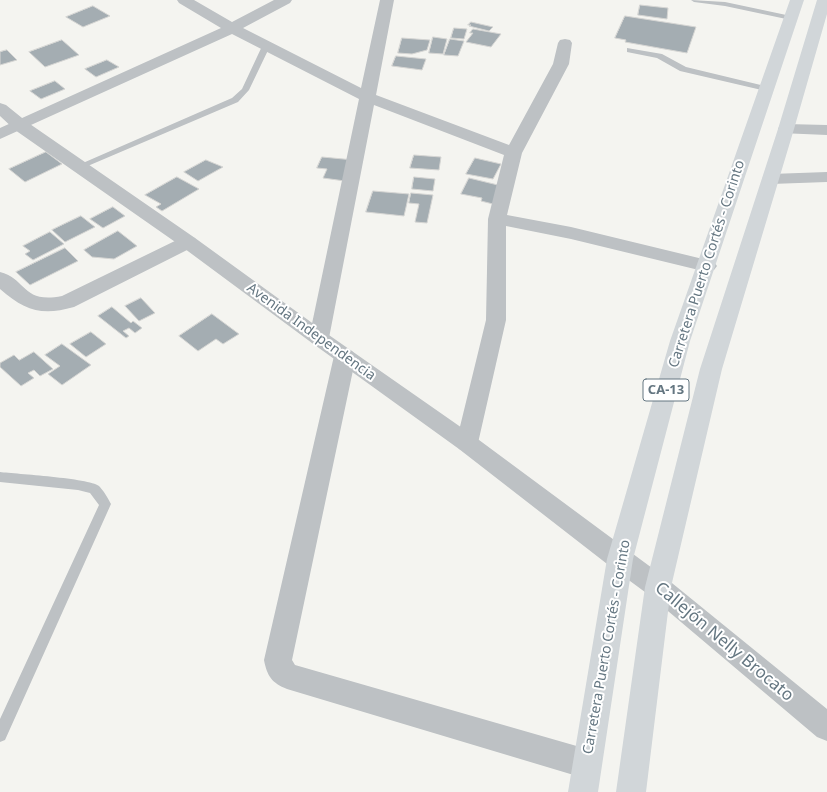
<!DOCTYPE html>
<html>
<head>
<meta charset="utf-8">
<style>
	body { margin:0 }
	canvas { display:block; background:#f4f4f0 }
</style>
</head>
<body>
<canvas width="827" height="792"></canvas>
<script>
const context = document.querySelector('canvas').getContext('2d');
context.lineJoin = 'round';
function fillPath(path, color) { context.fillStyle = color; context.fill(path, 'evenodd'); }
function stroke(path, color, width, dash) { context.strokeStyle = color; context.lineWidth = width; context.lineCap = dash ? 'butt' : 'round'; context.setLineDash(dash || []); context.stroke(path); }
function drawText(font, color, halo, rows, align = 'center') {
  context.font = font + ' "Noto Sans",sans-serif'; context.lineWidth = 4; context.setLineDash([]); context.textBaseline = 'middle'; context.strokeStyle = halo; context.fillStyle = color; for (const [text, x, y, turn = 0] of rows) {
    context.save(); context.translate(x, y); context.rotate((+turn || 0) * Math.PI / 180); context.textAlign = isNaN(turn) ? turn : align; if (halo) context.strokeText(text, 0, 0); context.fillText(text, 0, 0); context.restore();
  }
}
const building = new Path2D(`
	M640,5L668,8L667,19L638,15Z
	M93,6L110,16L83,27L66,17Z
	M625,16L696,27L687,53L625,42L626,40L615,38Z
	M471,22L493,27L489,31L469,26L471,25H468Z
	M454,28L467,29L464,39L451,38Z
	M473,29L501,34L491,47L466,42L473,33H470Z
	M433,37L447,39L443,54L429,53Z
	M402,38L430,40L427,50L412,54L398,53Z
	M450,39L464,41L458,56L444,55Z
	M62,40L79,55L45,67L29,52Z
	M7,50L17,60L0,65V52Z
	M396,56L426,59L422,70L392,66Z
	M107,60L119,67L96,77L85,69Z
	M55,81L65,89L41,99L30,91Z
	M46,152L62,164L25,182L9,169Z
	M414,155L441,157L439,170L410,168Z
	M322,157L354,160L345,181L323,178L327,169L317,168Z
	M475,158L501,164L493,179L466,174Z
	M206,160L223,167L198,181L184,172Z
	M177,177L199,189L162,211L156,207L161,204L145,195Z
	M414,177L435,179L433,191L412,189Z
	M469,178L502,186L497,205L481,201L482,198L461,194Z
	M373,191L409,194L404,216L366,212Z
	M411,193L433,195L427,223L415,222L419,204L409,203Z
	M113,207L125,216L103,228L90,219Z
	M81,216L95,227L65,242L52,230Z
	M118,231L137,246L114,259L92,257L84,250Z
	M50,232L64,244L33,260L25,254L30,251L23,246Z
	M65,248L78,261L30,285L16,272Z
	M141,298L155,313L139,321L125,306Z
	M112,307L131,323L133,321L142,328L135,333L129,328L123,331L129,336L126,338L98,316Z
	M212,314L239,334L223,344L216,339L198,351L179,336Z
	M91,332L106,344L86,357L70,344Z
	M62,344L91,365L62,385L48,374L60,366L45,355Z
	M34,352L53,369L40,376L34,370L28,373L34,378L21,386L0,367V363L14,355L19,360Z`);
fillPath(building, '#a4adb2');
stroke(building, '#d5d5d3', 1);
fillPath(new Path2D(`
	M691,0L725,2L791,16L795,18L791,20L725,6L694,2Z
	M264,42H270L271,44L249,90L238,102L83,168L80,169L76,166L232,98L242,89Z
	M627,48L662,54L686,67L769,87L770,89L766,91L680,71L657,58L627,52Z
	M0,472C16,474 89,478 99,486C103,490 108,498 111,504L5,740L0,742V719L99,505L90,493L78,490L0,482Z`), '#bdc1c4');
fillPath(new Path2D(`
	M177,0H194L232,22L274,0H292L290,3L243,28L361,88L380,0H394L376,95L509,145L553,64L558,43L560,40L565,39L570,40L572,43L569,64L522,153L507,215L571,227L707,260L714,262L717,266L714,270L707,272L571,239L506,226V320L478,443L475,449L467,452L459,449L456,443L486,320L488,219L504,155L374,105L329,338L326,343L319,345L312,343L309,338L359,99L232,34L0,139V128L221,28L179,3Z
	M786,124L827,125V135L780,133L778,129L780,125Z
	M827,172V182L771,184L765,183L762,179L765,175L771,174Z
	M188,236L195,238L197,242L195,246L74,307C42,316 25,311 0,289V272C27,279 22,304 62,296L181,238Z
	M345,348L352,351L356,356L292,660L295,665L587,749L597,754L602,764L597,774L587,779L287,689C272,683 267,676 264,660L334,356L338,351Z
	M620,548L629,551L667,579L827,709V741L817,737L649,595L611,567L607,559L611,551Z`), '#bdc1c4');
fillPath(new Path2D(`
	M0,103L6,105L27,122L195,238L326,333L475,437L629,551L633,559L629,567L620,570L611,567L459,449L312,343L181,246L15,130L0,116Z`), '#bdc1c4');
fillPath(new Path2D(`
	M790,0H804L690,341L633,559L598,792H568L607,559L670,341Z
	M817,0H827V14L794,129L722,369L671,587L646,792H616L645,587L700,369L778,129Z`), '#d1d6d9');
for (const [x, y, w] of [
	[666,390,46]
]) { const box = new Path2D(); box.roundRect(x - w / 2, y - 11, w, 22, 3); context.fillStyle = '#fff'; context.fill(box); stroke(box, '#647681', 1); }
drawText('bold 13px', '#647681', null, [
	["CA-13",666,390]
]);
drawText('14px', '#647681', '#fff', [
	["Carretera Puerto Cortés - Corinto",707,264,-72],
	["Avenida Independencia",311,332,36],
	["Carretera Puerto Cortés - Corinto",607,647,-80]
]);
drawText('17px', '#647681', '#fff', [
	["Callejón Nelly Brocato",724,642,40]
]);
</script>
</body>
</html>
